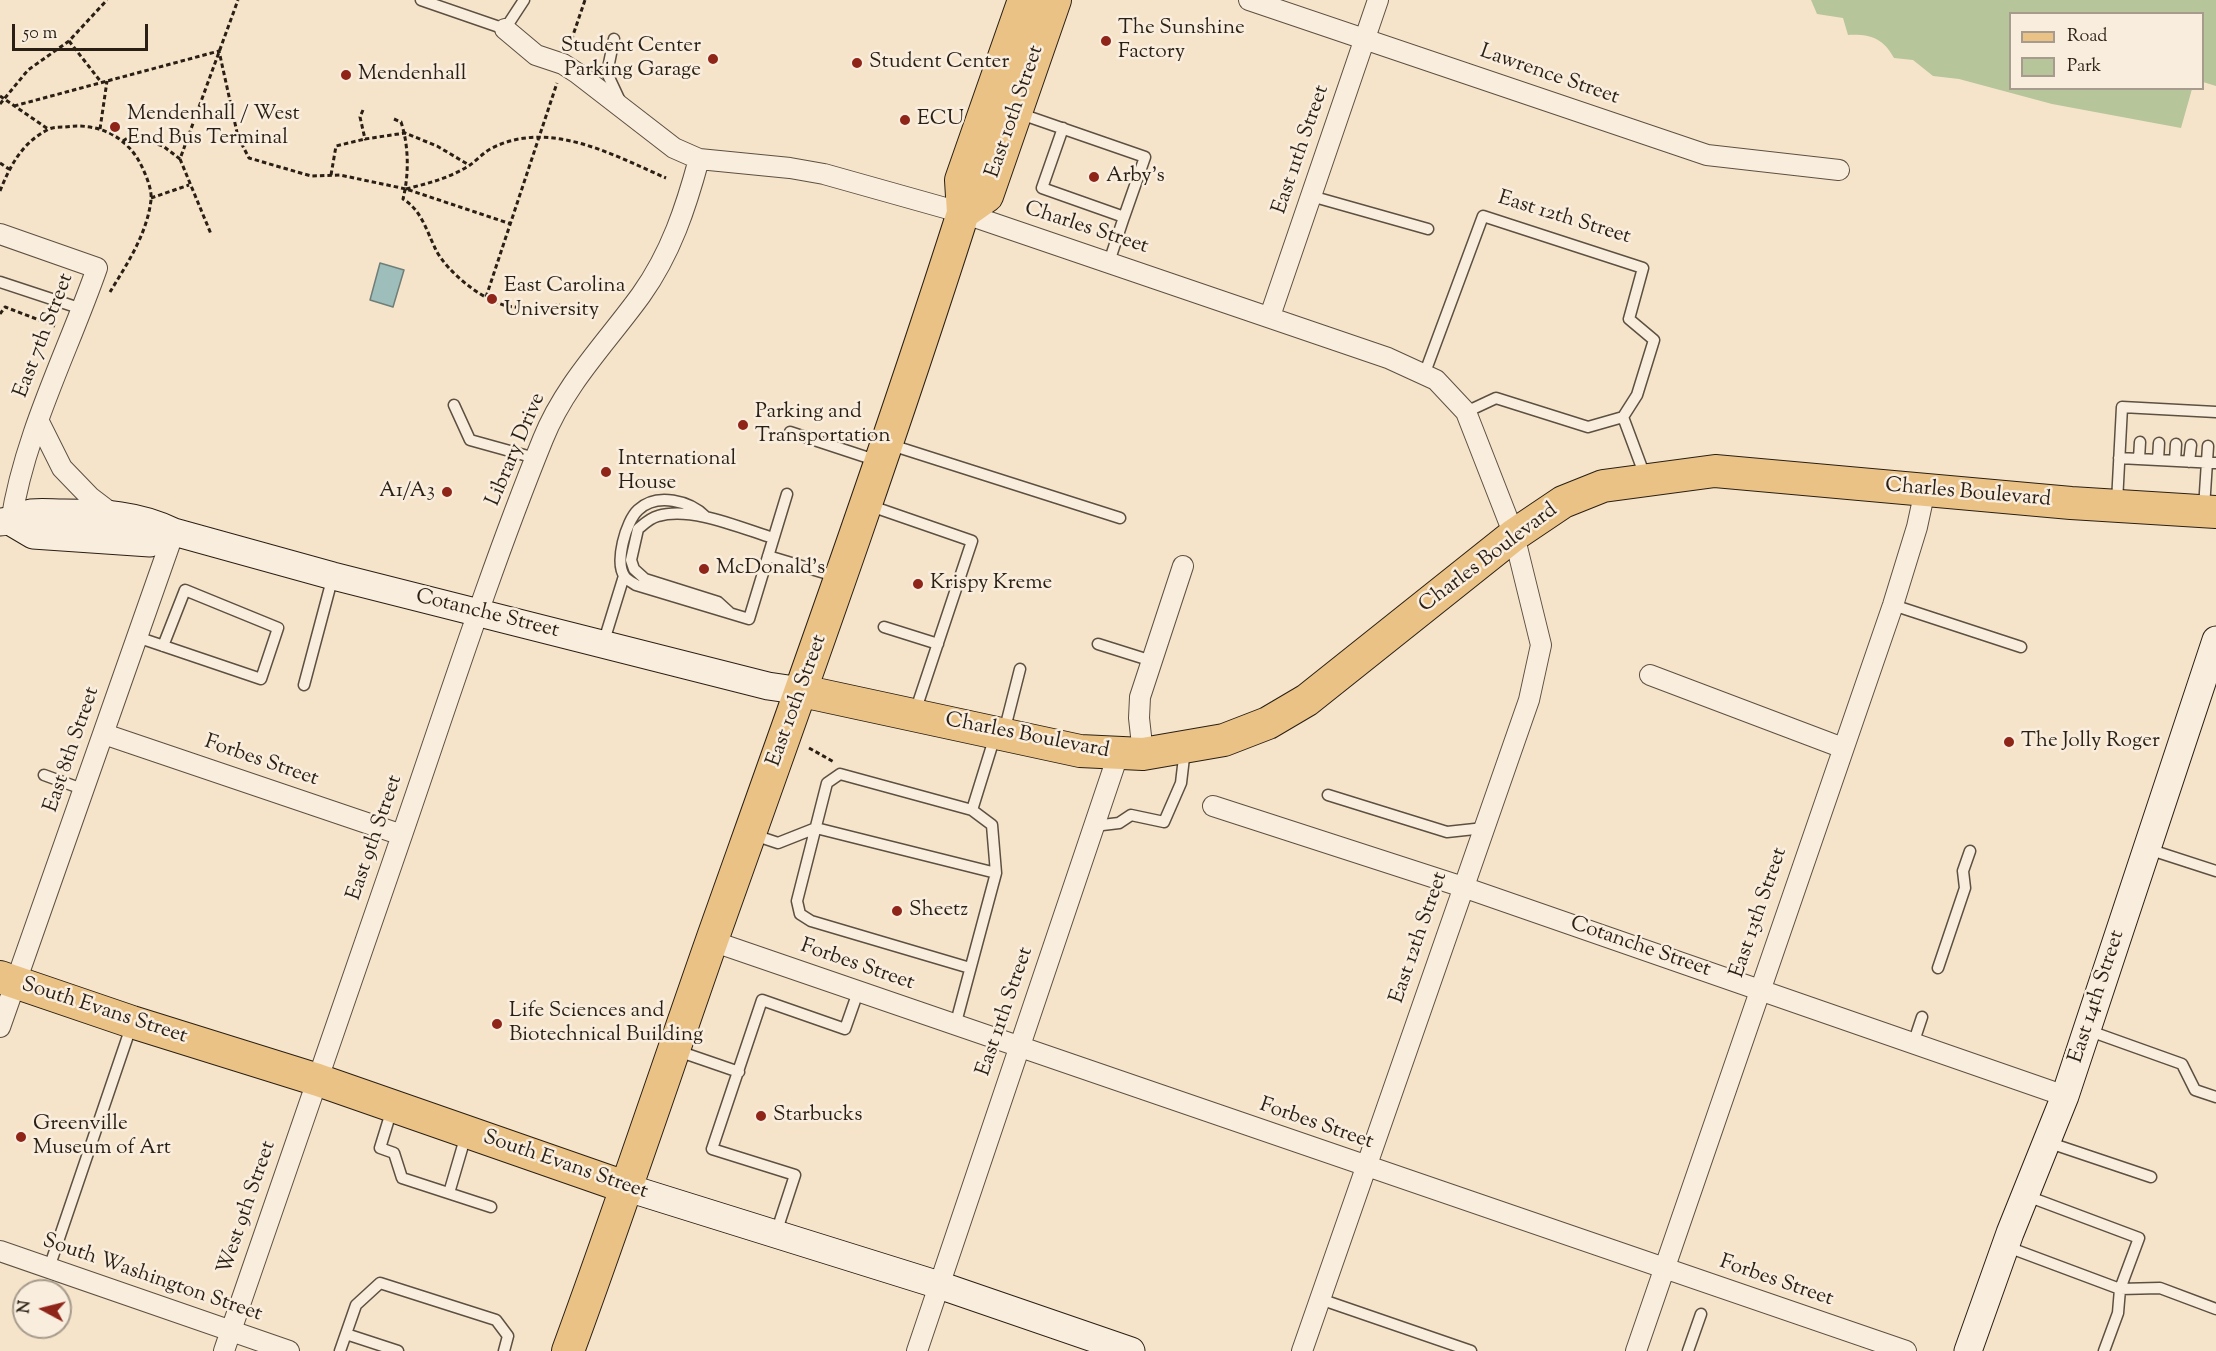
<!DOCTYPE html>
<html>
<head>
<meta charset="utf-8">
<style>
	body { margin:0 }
	#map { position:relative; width:2216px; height:1351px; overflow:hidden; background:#f6e4ca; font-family:"Sorts Mill Goudy",serif }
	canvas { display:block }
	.legend { position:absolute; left:2009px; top:12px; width:195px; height:78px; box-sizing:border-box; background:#f9eddd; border:2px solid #a69b8d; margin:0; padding:8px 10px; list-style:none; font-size:18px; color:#291f15 }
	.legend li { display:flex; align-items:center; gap:12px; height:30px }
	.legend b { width:30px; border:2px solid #a69b8d }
	.north { position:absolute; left:12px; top:1279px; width:60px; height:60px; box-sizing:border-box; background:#f9eddd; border:2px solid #a69b8d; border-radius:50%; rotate:277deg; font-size:16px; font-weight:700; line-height:24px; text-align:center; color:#291f15 }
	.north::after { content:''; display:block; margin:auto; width:21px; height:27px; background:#8f2418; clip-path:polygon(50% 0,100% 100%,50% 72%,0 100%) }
	.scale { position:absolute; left:12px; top:24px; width:136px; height:27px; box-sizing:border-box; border:3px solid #291f15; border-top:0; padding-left:8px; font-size:18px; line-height:21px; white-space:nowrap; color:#291f15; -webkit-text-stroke:4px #f9eddd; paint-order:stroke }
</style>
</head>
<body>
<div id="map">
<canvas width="2216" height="1351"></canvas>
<ul class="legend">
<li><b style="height:8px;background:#ebc285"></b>Road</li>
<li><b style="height:16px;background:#b7c59b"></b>Park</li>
</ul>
<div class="north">N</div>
<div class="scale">50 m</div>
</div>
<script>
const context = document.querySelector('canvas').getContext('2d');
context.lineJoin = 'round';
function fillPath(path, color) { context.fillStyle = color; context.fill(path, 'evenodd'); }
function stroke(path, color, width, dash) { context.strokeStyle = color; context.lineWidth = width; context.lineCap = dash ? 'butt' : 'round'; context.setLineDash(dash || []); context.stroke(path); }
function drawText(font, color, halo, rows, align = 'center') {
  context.font = font + ' "Sorts Mill Goudy",serif'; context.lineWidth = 5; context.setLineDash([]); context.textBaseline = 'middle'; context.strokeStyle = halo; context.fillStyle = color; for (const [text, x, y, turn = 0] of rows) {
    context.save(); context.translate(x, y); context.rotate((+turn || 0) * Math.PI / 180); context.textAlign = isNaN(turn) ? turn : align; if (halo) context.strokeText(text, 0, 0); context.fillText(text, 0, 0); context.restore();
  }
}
fillPath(new Path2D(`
	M1811,0H2216V86L2203,82L2202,14H2010V88L2192,89L2181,128L2052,104L1959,79L1933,76L1913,60L1894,58C1883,38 1870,34 1848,35L1843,18L1817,14Z`), '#b7c59b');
const water = new Path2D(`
	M380,263L404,270L393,307L370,300Z`);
fillPath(water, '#9dbeba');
stroke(water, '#6f7e78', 1.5);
const lane = new Path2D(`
	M421,0L505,29L524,0
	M614,39L607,73L621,103
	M1018,113L1145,157L1124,217L1042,188L1063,128
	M1311,196L1428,229
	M1109,262L1124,217
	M0,282L82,309
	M1424,375L1483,216L1643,268L1629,319L1654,340L1637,395L1623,417L1588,427L1496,398L1466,412
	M454,405L470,440L535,458
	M1623,417L1645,476
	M790,432L878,461
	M888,444L1120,518
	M2119,458L2216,463
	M2139,459L2140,442
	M2158,460L2159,443
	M2175,461L2176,444
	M2189,462L2191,445
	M2117,502L2122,407L2216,412
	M868,505L972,541L915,712
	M2204,508L2208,446
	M706,517C690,501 657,492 638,510C626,521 614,563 625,577C627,580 633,583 636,585L749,619L787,494
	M768,556L838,577
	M1893,605L2021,647
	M729,612L718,602L645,579L634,569L631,560L638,529C644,524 650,518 658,516C691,506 741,528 773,538
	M884,627L938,644
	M137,637L261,679L278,628L185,590L163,646
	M603,644L624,576
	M1098,644L1152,661
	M304,685L333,576
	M1004,732L1020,669
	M44,775L85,790
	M1328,795L1447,832L1484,828
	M1094,826L1119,823L1131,815L1164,822L1181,783L1185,749
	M754,835L778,843L816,828L996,873
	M2148,849L2216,871
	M970,968L811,921L800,914L797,901L827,783L840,774L972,810
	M1938,968L1965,888L1963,871L1970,851
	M955,1026L996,873L992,825L972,810L995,736
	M2087,1030L2182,1064L2195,1090L2216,1097
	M1913,1044L1922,1017
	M675,1050L739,1072
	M392,1109L380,1148L394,1153L402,1178L491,1207
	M2047,1142L2151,1177
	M449,1193L466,1135
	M776,1233L795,1175L712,1149L762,1000L845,1029L858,992
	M2005,1246L2120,1289L2139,1238L2027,1196
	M49,1268L132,1024
	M1320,1299L1471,1351
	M346,1334L398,1351
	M340,1351L356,1305L380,1283L496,1320L508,1336L504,1351
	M1688,1351L1701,1314
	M2104,1351L2118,1313L2120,1289L2160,1288L2216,1309`);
const street = new Path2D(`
	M1249,0L1707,155L1839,170
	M505,29L536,55L563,64L577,73L674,148L699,159L790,168L824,174L963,213L1388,358L1436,380L1466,412L1514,535L1541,645L1529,700L1302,1351
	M0,234L97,268C68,351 24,435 11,522
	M1270,316L1378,0
	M39,422L62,468L90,497L111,513
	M1650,675L1843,748
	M104,734L402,835
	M1143,754L1139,718L1140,697L1183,566
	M1213,806L1463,887L2065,1096
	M712,941L1906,1351
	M0,1027L174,532
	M0,1251L289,1351
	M224,1351C279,1187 337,1024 393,861C442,720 487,577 543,439C565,384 607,342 641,295C671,253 686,207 699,159
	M917,1351L1118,755
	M1636,1351L1893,605L1917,527L1925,490`);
const secondary = new Path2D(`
	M0,522C12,522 19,515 31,513C41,512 53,513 64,513C103,513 138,514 174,532L333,576L768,686L802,691
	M11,522L33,535L150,543L174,532
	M628,1188L939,1285L1131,1351
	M1968,1351L2010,1233L2065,1096L2216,640`);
const primary = new Path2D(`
	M963,213L987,196L1055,0
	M802,691L1080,751L1143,754L1224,740L1268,723L1307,700L1514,535L1563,502L1603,486L1715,471L2071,503L2216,512
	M0,977L132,1022L318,1080L628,1188
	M568,1351C618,1215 664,1077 712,940C798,698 885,457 963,213L961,180L1024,0`);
stroke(lane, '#5c5042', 13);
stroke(street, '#5c5042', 22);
stroke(secondary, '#291f15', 29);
stroke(primary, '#291f15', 34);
stroke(new Path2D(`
	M69,41L101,82
	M569,47L585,0
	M0,96L48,129
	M0,104L28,70L69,41L107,0
	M14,106L219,51L238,137L249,158L311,176L340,175L406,189L511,224
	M363,110L360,117L365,139L405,133L437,146L469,165
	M394,119L401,122C409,146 409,175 403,199C421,210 426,229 435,248C446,272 487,305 514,307C529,309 545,306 560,305
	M100,129L107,81
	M123,141L131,136L163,146L180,159L238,0
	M180,159L211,234
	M0,163L9,169
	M331,175L336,146L365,139
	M406,189C429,183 450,178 470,165C477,160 484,152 492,148C550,119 613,155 666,178
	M0,191C10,166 22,143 47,130C52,127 59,127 65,127C99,122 129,137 143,169C147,178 152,190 151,200C147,234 127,264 110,292
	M151,198L189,185
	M486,297L557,83
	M0,314L5,307L55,326
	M809,748L834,762`), '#291f15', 3, [4.5, 3]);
stroke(lane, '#f9eddd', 10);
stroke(street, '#f9eddd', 20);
stroke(secondary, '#f9eddd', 27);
stroke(primary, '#ebc285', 32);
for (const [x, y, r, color] of [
	[1106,41,6,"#8f2418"],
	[713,59,6,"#8f2418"],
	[857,63,6,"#8f2418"],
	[346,75,6,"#8f2418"],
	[905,120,6,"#8f2418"],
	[115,127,6,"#8f2418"],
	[1094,177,6,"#8f2418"],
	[492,299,6,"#8f2418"],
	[743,425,6,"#8f2418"],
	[606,472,6,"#8f2418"],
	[447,492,6,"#8f2418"],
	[704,569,6,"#8f2418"],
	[918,584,6,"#8f2418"],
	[2009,742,6,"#8f2418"],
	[897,911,6,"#8f2418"],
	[497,1024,6,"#8f2418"],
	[761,1116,6,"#8f2418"],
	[21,1137,6,"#8f2418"]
]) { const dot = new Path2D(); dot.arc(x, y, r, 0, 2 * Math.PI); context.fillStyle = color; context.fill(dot); stroke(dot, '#f9eddd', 2); }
drawText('21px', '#291f15', '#f9eddd', [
	["The Sunshine",1118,29],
	["Factory",1118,53],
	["Student Center",701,47,"right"],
	["Parking Garage",701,71,"right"],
	["Student Center",869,63],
	["Mendenhall",358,75],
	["Mendenhall / West",127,115],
	["End Bus Terminal",127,139],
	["ECU",917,120],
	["Arby's",1106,177],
	["East Carolina",504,287],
	["University",504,311],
	["Parking and",755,413],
	["Transportation",755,437],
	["International",618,460],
	["House",618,484],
	["A1/A3",435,492,"right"],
	["McDonald's",716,569],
	["Krispy Kreme",930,584],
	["The Jolly Roger",2021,742],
	["Sheetz",909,911],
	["Life Sciences and",509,1012],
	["Biotechnical Building",509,1036],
	["Starbucks",773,1116],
	["Greenville",33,1125],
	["Museum of Art",33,1149]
], 'left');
drawText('21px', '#291f15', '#f9eddd', [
	["Lawrence Street",1549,76,19],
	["East 10th Street",1016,112,-71],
	["East 11th Street",1302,150,-71],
	["East 12th Street",1564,219,17],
	["Charles Street",1086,229,18],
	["East 7th Street",45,336,-69],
	["Library Drive",517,450,-67],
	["Charles Boulevard",1968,494,5],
	["Charles Boulevard",1489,559,-37],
	["Cotanche Street",487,615,14],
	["East 10th Street",798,701,-70],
	["Charles Boulevard",1027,737,11],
	["East 8th Street",73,750,-71],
	["Forbes Street",261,762,19],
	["East 9th Street",376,838,-71],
	["East 13th Street",1760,913,-71],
	["East 12th Street",1420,938,-71],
	["Cotanche Street",1640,948,19],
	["Forbes Street",857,966,19],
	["East 14th Street",2098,997,-72],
	["South Evans Street",104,1012,18],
	["East 11th Street",1006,1012,-71],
	["Forbes Street",1316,1125,19],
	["South Evans Street",565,1166,19],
	["West 9th Street",248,1208,-71],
	["South Washington Street",152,1279,19],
	["Forbes Street",1776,1282,19]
]);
</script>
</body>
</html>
